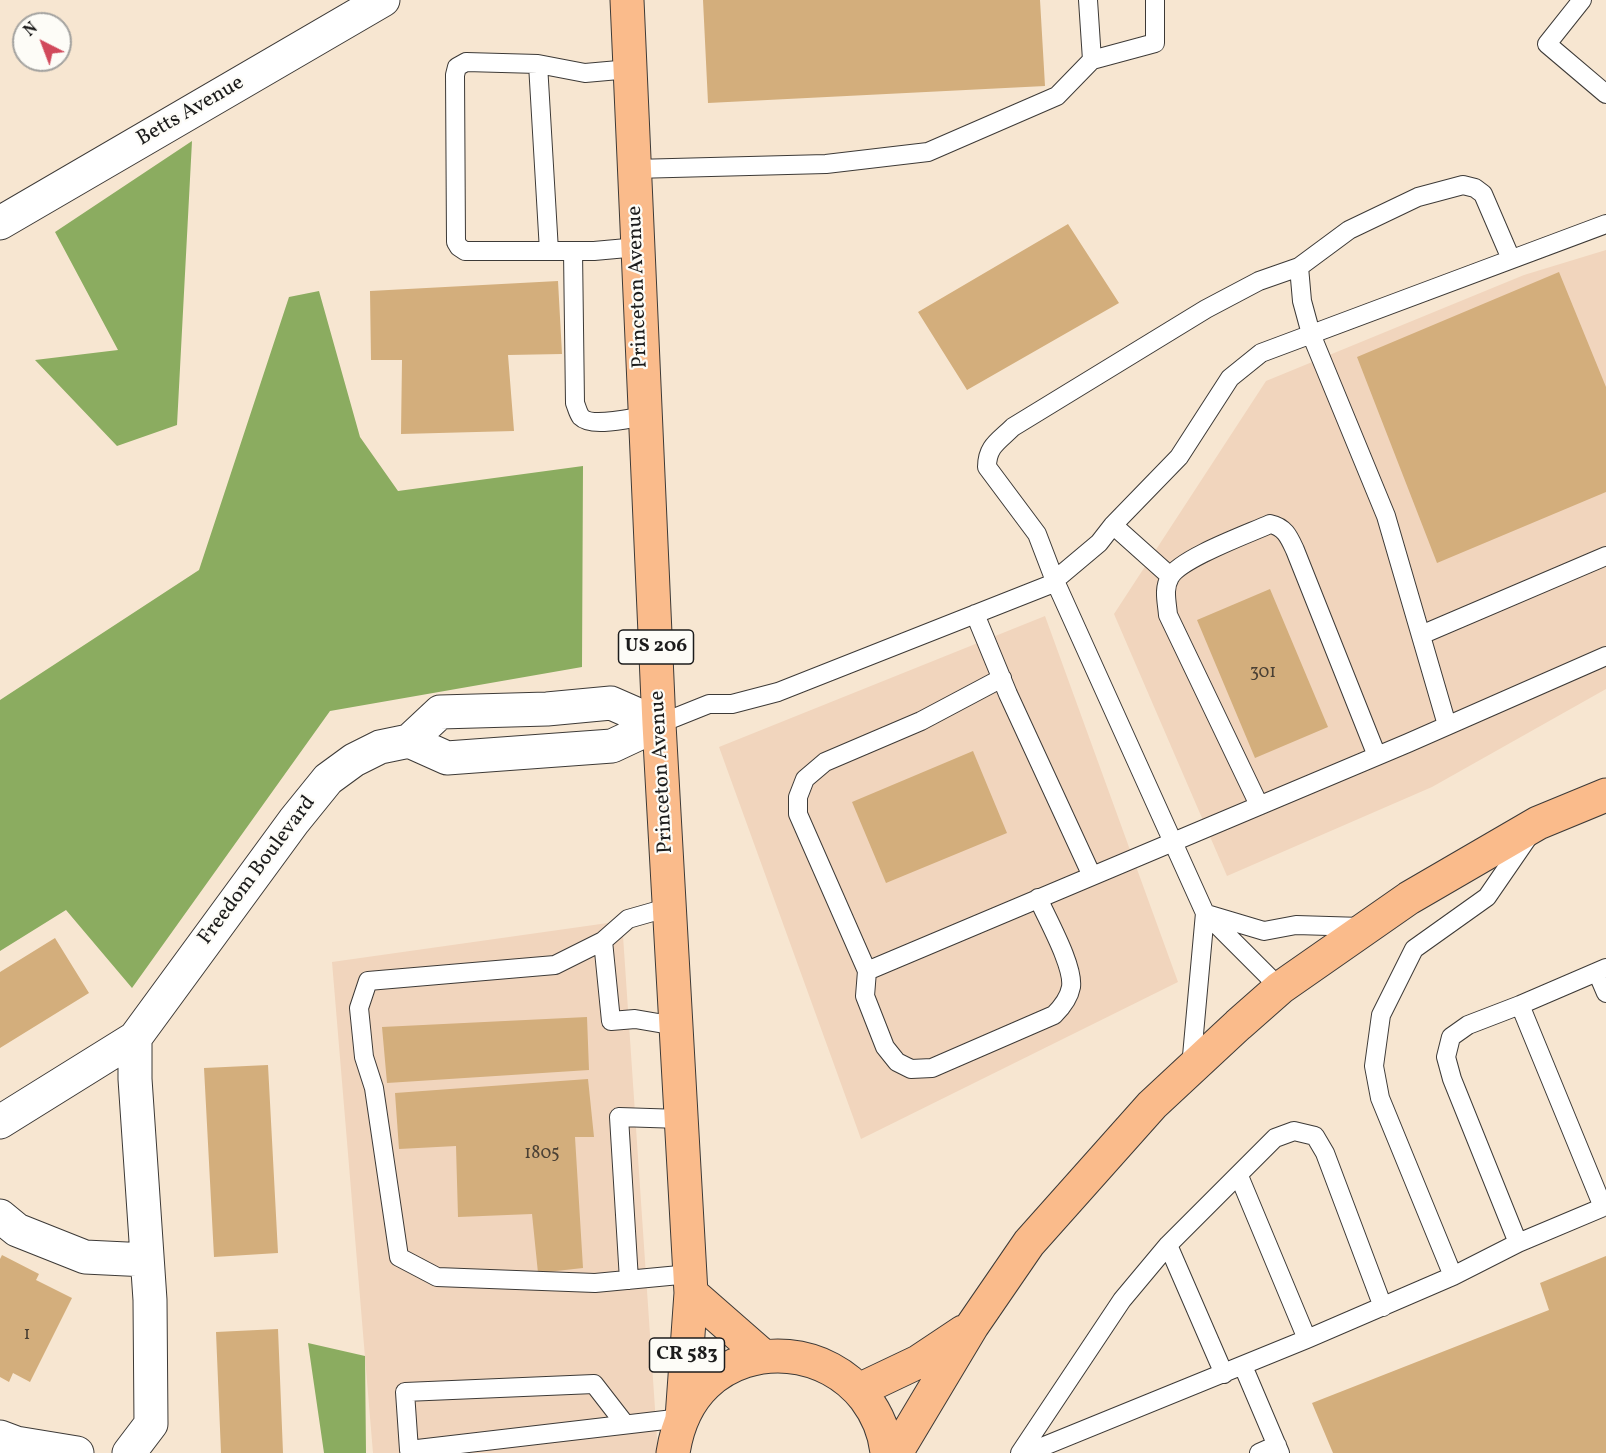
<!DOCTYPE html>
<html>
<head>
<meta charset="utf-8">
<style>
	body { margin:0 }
	#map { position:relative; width:1606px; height:1453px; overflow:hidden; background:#f7e6d1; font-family:Vollkorn,serif }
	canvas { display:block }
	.north { position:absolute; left:12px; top:12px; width:60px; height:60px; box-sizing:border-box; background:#fdfcf7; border:2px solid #a3a29f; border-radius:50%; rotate:318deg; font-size:16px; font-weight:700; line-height:24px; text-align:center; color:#1c1c1c }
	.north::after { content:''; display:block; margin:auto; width:21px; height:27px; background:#d1495b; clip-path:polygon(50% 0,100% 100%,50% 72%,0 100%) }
</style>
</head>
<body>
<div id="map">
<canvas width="1606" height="1453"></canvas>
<div class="north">N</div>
</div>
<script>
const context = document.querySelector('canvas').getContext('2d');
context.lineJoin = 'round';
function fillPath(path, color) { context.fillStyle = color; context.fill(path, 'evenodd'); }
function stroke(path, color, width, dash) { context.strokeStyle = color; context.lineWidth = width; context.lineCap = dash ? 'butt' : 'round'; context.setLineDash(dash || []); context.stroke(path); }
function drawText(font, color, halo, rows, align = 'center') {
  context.font = font + ' Vollkorn,serif'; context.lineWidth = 4.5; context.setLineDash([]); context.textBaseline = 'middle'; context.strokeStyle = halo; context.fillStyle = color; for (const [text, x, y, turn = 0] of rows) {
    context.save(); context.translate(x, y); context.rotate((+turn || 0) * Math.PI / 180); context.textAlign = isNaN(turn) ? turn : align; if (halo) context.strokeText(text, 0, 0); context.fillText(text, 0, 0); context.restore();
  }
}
fillPath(new Path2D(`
	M1606,250V689L1432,787L1227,876L1114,614L1266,381L1524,275Z
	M1045,616L1178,982L861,1139L719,747Z
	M622,921L658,1453H373L332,962Z`), '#f1d5bd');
fillPath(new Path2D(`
	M192,141L177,425L117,446L35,360L118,350L55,232Z
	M319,291L360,437L398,491L583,466L582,667L330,711L132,988L66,910L0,951V700L199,570L289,297Z
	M308,1343L365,1356L366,1453H324Z`), '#8bac60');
fillPath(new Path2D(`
	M703,0H1040L1045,86L708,103Z
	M1068,224L1119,303L967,390L918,312Z
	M1559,272L1606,387V492L1437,563L1357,357Z
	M558,281L562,354L508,355L514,431L401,434L402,360H371L370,291Z
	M1270,589L1328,727L1255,758L1197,620Z
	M973,751L1007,833L886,883L852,802Z
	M55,938L89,993L0,1048V972Z
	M587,1017L589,1070L387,1083L382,1027Z
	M268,1065L278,1253L214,1257L204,1068Z
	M588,1079L594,1137H575L583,1268L538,1273L532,1214L458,1217L456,1146L399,1149L395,1093Z
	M2,1255L39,1274L36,1280L72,1298L30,1382L13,1373L9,1382L0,1377V1259Z
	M1606,1256V1453H1333L1312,1403L1549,1310L1540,1283Z
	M278,1329L283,1453H221L216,1332Z`), '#d3ae7c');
const lane = new Path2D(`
	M1088,0L1092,60
	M1582,0L1547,44L1606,94
	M538,64L466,62L457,67L455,75L456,242L459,247L465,251H549
	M630,69L585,73L538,64L549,251H594L638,247
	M634,169L826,164L928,152L1057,96L1092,60L1155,43V0
	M573,251L575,403C577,408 578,413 581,417C592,428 630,418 645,416
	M1113,525L1170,576
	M975,614L1008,694L1092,876
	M1421,635L1606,556
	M1002,678L921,721L825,762L805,779L798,797V814L867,971L1408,743L1606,656
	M659,724L709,704H732L778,692L1049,585L1099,543L1113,525L1179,457L1230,378L1261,353L1606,224
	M1447,725L1386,516L1311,334L1302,301L1299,267L1349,230L1418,197L1463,185L1475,188L1483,194L1511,259
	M1259,805L1168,615C1167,602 1163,589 1170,577C1181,558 1248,534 1270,524C1285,527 1289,537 1295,550L1377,756
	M670,907L628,919L603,941L611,1021L635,1019L676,1026
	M1207,914L1264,931L1296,925L1362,927
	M603,941L555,965L368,981L359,1008L364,1057L374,1088L399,1257L437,1277L595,1283L690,1274
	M867,971L865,996L885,1047L897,1062L911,1069L932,1068L1054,1015C1062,1007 1069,998 1071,987C1074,966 1047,919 1038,898
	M1597,972L1606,993
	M1280,988L1205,913L1055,581L1037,534L987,467C987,446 999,441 1013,427L1206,309L1259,281L1299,267
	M1520,1005L1603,1207
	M1191,1067L1205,913
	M1239,1176L1307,1339
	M1518,1243L1452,1079L1446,1057L1451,1037L1468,1025L1520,1005L1606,968
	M1168,1245L1224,1374
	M1453,1276L1380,1098L1374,1066L1381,1015L1414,949L1487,897L1529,836
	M629,1280L619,1117L681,1119
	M1243,1366L1280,1453
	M625,1424L594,1384L405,1392L409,1450L682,1418
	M1020,1453L1122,1300L1168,1245L1275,1138L1294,1131L1315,1136L1325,1153L1383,1307
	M1027,1453L1307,1339L1453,1276L1518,1243L1606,1206
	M1259,1453L1277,1445`);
const street = new Path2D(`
	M0,223L383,0
	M409,741L447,758L612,746L659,724
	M0,1122L135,1038L294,821L328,779L354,760L380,747L409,741L440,712L547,709L611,703L659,724
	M0,1216L17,1230L85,1257L147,1260
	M0,1437L16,1443L77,1453
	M129,1453L151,1424L150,1300L135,1079V1038`);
const primary = new Path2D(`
	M627,0L659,724L691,1293L682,1418
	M691,1293L763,1356
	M859,1390L918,1362L963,1332
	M673,1453C677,1427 687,1402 706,1384C752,1341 827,1349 865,1398C877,1414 885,1433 887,1453
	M896,1453L972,1326L1029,1243L1152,1105L1238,1025L1280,988L1409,898L1538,823L1606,795`);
stroke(lane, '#3d3a37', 20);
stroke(street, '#3d3a37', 35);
stroke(primary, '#3d3a37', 35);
stroke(lane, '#fff', 18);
stroke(street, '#fff', 33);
stroke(primary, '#fabb8b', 33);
drawText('18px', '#4a4034', null, [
	["301",1263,674],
	["1805",542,1155],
	["1",27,1336]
]);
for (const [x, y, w] of [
	[656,647,75],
	[687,1355,75]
]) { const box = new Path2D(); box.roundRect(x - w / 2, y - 17, w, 34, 4.5); context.fillStyle = '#fdfcf7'; context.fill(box); stroke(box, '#1c1c1c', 1.5); }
drawText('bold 20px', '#1c1c1c', null, [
	["US 206",656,647],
	["CR 583",687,1355]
]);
drawText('21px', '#1c1c1c', '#fdfcf7', [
	["Betts Avenue",191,112,-30],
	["Princeton Avenue",639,287,-92],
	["Princeton Avenue",663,772,-93],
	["Freedom Boulevard",258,871,-53]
]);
</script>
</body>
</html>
